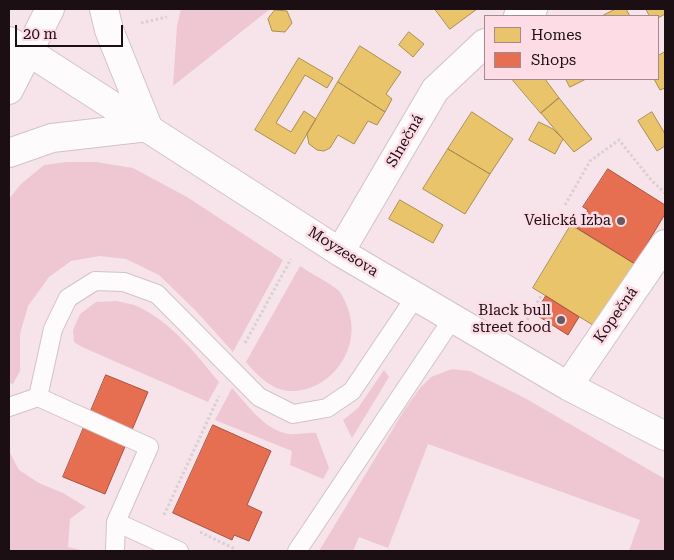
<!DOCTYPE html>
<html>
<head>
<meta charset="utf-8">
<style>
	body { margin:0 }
	#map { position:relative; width:674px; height:560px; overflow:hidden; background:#f6e4ea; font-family:"Roboto Serif",serif }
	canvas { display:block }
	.frame { position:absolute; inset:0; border:10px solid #1b0f13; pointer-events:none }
	.legend { position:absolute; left:484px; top:15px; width:175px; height:65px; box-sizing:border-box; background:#fedce6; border:1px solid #a38a92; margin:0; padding:6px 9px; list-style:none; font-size:15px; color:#1b0f13 }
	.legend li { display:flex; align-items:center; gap:10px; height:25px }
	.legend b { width:25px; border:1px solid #a38a92 }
	.scale { position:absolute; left:15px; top:25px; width:108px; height:22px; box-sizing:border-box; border:2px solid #1b0f13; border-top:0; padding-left:6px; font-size:15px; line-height:18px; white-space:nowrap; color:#1b0f13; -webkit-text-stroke:4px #fedce6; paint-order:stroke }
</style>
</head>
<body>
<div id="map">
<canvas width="674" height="560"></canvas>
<div class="frame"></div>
<ul class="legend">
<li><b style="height:14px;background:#e9c46a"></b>Homes</li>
<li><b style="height:14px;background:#e76f51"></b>Shops</li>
</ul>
<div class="scale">20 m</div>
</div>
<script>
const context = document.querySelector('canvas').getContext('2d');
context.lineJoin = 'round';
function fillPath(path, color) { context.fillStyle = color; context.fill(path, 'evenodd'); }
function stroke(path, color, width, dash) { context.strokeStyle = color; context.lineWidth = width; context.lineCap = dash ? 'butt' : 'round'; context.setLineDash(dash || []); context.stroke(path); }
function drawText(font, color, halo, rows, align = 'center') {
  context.font = font + ' "Roboto Serif",serif'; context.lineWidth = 5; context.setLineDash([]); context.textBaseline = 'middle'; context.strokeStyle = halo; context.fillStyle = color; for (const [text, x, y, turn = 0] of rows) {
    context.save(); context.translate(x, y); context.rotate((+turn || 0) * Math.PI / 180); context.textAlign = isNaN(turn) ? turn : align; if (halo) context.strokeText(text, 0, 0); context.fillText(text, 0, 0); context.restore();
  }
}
fillPath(new Path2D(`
	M181,9H270L173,86L177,26Z
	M67,162H96L133,168L187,197L283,260L233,352L196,311L159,275L126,259L100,256L71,261L49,277L28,306L20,334V371L13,384L9,383V199L21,184L44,165Z
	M300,266C310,273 332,284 339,291C344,297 347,306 349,312C361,350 330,392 290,391C271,390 257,375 246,362Z
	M117,301C124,303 133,304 139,307C172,323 196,354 219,382L208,402L82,347L74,342L73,330L80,314L96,302Z
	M452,369L470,371L523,397L665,479V551H629L640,520L428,444L388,548L359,537L353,551H319L405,409L420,388L431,377Z
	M384,370L389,377L352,438L343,420L358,408Z
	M232,388C248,405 264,430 289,434C298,435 307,432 316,433L329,468L323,479L290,465L292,451L215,420Z
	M9,451L19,470L39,483L63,493L86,507L70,519L68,547L85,551H9Z`), '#eec7d3');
const homes = new Path2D(`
	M435,9H477L450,29Z
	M616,9H626L630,16H602Z
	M646,9H665V14L658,18V16H650Z
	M275,10L287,11L292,23L285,32L272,31L268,19Z
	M409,32L424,44L413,57L399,45Z
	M360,46L401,72L386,94L392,99L385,112L338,82Z
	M665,52V88L660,90L654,79H658V56Z
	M299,58L333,78L327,88L305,75L276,123L291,132L304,111L316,119L295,154L255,130Z
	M512,79H545L559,98L541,113Z
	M566,79H586L570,87Z
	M338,82L385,112L377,125L368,121L354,144L338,135L330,148L324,151L317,150L309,144L307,134Z
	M559,98L592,139L574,152L541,113Z
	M472,112L513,139L490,174L448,149Z
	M652,112L665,134V146L657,151L638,121Z
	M539,122L553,129L563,139L555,154L529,140Z
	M448,149L490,174L465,214L423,189Z
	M400,200L443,225L433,243L389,219Z
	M571,225L635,264L596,327L533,288Z`);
fillPath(homes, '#e9c46a');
stroke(homes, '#ab8e50', 1);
const shops = new Path2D(`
	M608,169L665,205V214L635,264L577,228L588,210L583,207Z
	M546,296L579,317L568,335L535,314Z
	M106,375L148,392L105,494L63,477Z
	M213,425L271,451L247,505L262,512L249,541L234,535L232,540L173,513Z`);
fillPath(shops, '#e76f51');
stroke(shops, '#aa523e', 1);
const service = new Path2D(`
	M38,397L53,329L68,298L95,281L124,282L157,294L259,397L293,414L327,408L352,391L416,296
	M9,407L38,397L149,447L116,522L179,551
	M115,551L116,522
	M297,551L453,318`);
const minor = new Path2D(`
	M104,9L109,30L148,127
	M518,16L533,9
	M29,52L340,252L568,386L665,436
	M9,153L52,138L148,127
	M340,252L435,90L485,43
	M568,386L665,244`);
const primary = new Path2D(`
	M9,41L29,52
	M9,90L50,9`);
stroke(service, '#d1c3c7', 20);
stroke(minor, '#d1c3c7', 30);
stroke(primary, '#d1c3c7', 30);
stroke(new Path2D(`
	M141,23L167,17
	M565,205L590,161L619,140L652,181L665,193
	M527,320L542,294
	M245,343L291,259
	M164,515L219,396
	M200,532L235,549`), '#d7d1d3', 3, [2.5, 2.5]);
stroke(service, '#fefbfc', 18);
stroke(minor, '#fefbfc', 28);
stroke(primary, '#fefbfc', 28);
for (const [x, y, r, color] of [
	[621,221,5,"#685a5e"],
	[561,320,5,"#685a5e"]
]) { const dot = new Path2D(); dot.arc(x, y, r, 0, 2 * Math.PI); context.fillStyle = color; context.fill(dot); stroke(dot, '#fedce6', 2); }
drawText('15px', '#1b0f13', '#fedce6', [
	["Slnečná",405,141,-60],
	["Moyzesova",343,252,32],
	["Kopečná",616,315,-55]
]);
drawText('15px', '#1b0f13', '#fedce6', [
	["Velická Izba",611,221],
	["Black bull",551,311],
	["street food",551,328]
], 'right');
</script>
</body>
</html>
